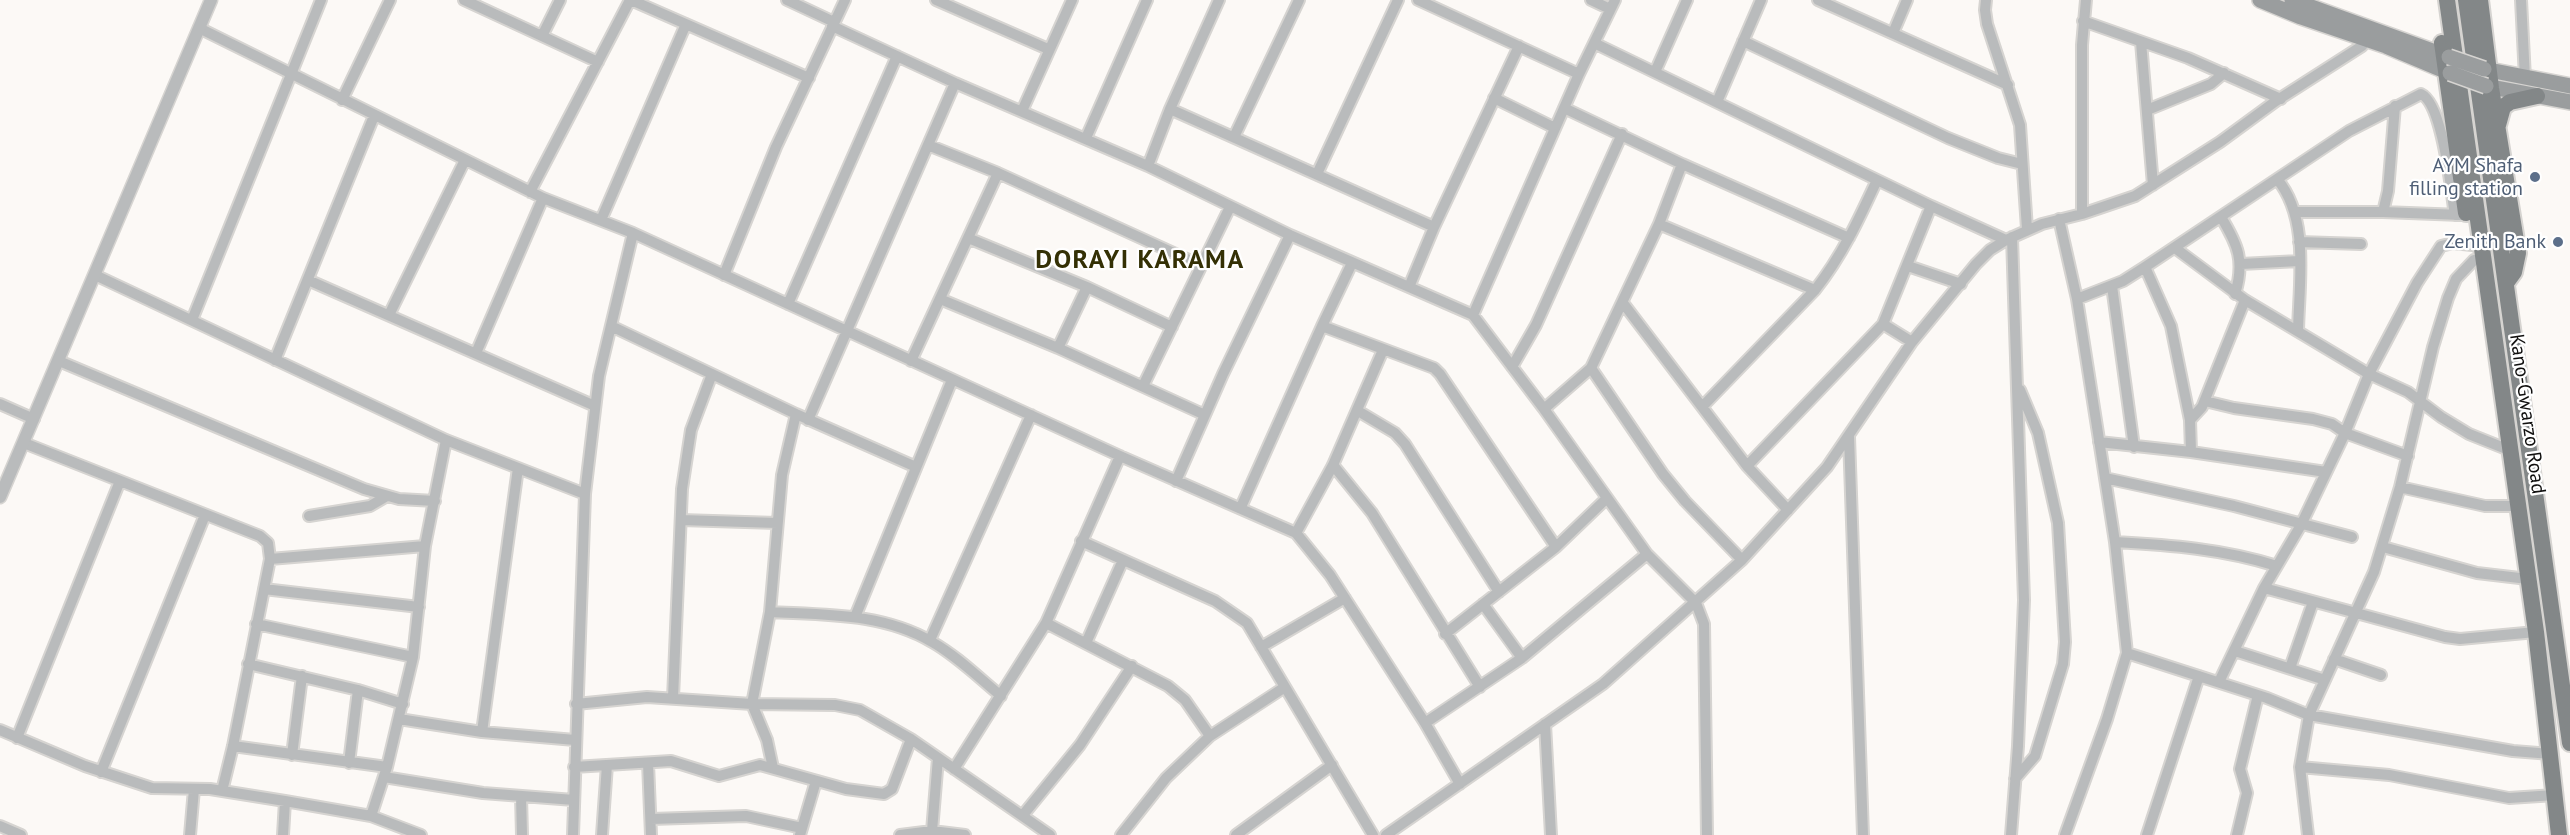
<!DOCTYPE html>
<html>
<head>
<meta charset="utf-8">
<style>
	body { margin:0 }
	canvas { display:block; background:#fcf9f6 }
</style>
</head>
<body>
<canvas width="2570" height="835"></canvas>
<script>
const context = document.querySelector('canvas').getContext('2d');
context.lineJoin = 'round';
function stroke(path, color, width, dash) { context.strokeStyle = color; context.lineWidth = width; context.lineCap = dash ? 'butt' : 'round'; context.setLineDash(dash || []); context.stroke(path); }
function drawText(font, color, halo, rows, align = 'center') {
  context.font = font + ' "PT Sans",sans-serif'; context.lineWidth = 4.5; context.setLineDash([]); context.textBaseline = 'middle'; context.strokeStyle = halo; context.fillStyle = color; for (const [text, x, y, turn = 0] of rows) {
    context.save(); context.translate(x, y); context.rotate((+turn || 0) * Math.PI / 180); context.textAlign = isNaN(turn) ? turn : align; if (halo) context.strokeText(text, 0, 0); context.fillText(text, 0, 0); context.restore();
  }
}
const minor = new Path2D(`
	M464,0L598,62
	M631,0L809,78
	M787,0L834,22
	M936,0L1048,49
	M1418,0L1579,74
	M1591,0L1610,9
	M1818,0L2008,85
	M1986,0L1985,10L1987,24L2020,125L2027,229
	M2521,0L2525,78
	M2083,21L2188,58L2281,99
	M832,26L955,83L1148,166L1290,235L1473,315L1544,409L1647,554L1696,603L1704,624L1707,835
	M199,28L543,198L633,233L1120,456L1296,533L1330,575L1425,723L1460,784
	M1893,33L1907,0
	M542,36L560,0
	M1743,41L1948,138L1998,158L2022,164
	M2141,42L2153,185
	M1594,43L1931,206L2006,240
	M1655,72L1687,0
	M1494,98L1555,128
	M342,100L390,0
	M1717,102L1761,0
	M1564,108L1682,164L1849,238
	M1170,109L1434,227
	M2147,110L2211,84L2224,73
	M1022,111L1072,0
	M1234,137L1299,0
	M1086,138L1147,0
	M928,145L998,173L1200,265
	M1148,166L1170,109L1219,0
	M1317,174L1398,0
	M2277,179C2310,218 2299,283 2298,331
	M530,192L630,0
	M2295,212H2383L2461,215
	M2383,212L2388,191L2395,106
	M2082,214V45L2086,0
	M2221,217C2238,245 2245,261 2235,294
	M2059,219L2077,299L2115,542L2127,653L2107,719L2065,835
	M601,220L686,24
	M1659,224L1815,290
	M968,238L1087,287L1172,327
	M2299,242L2361,244
	M2175,248L2245,300L2369,374L2408,392L2441,417L2469,434L2509,450
	M2241,264L2299,261
	M1908,266L1961,284
	M2145,267L2171,326L2190,420L2191,452
	M95,275L446,440L585,494
	M724,275L776,147L845,0
	M308,280L595,406
	M2112,286L2134,447
	M1409,287L1434,227L1519,46
	M940,299L1058,348L1205,415
	M2077,299L2123,281L2145,267L2349,131L2421,94C2443,104 2451,191 2455,215
	M1623,303L1747,466L1788,510
	M788,304L897,56
	M389,315L465,160
	M1473,315L1579,74L1615,0
	M192,320L321,0
	M1883,324L1912,342
	M611,326L796,414L916,467
	M1322,326L1434,368L1440,374L1556,547
	M1058,348L1087,287
	M476,353L543,198
	M275,360L374,116
	M59,361L364,489L399,499L435,501
	M911,361L998,173
	M1512,367L1536,325L1622,134
	M1591,368L1663,474L1685,501L1742,560
	M1143,386L1230,207
	M2205,401L2234,408L2313,419L2332,424L2345,433L2408,456
	M0,404L34,419
	M1702,407L1815,290C1842,256 1859,219 1877,180
	M1544,409L1591,368L1659,224L1682,164
	M1358,411L1395,433L1405,444L1499,592
	M808,420L955,83
	M2190,420L2202,407L2245,300
	M1849,437L1863,835
	M2099,442L2191,452L2326,472
	M24,443L260,536L268,543L270,559L233,746L222,791
	M1333,465L1372,513L1480,687
	M1747,466L1883,324L1931,206
	M2105,478L2234,506L2352,537
	M1176,481L1223,374L1290,235
	M2400,487L2485,506H2518
	M1241,507L1322,326L1352,263
	M309,516L370,506L387,496
	M681,520L777,523
	M1296,533L1333,465L1383,350
	M1081,541L1215,601L1247,623L1373,835
	M2115,542C2170,545 2223,549 2277,566
	M2383,547L2477,573L2528,579
	M270,559L425,546
	M2264,588L2445,637L2460,639L2536,632
	M264,589L419,607
	M1483,604L1522,658
	M770,612C825,615 883,613 932,642C957,656 979,678 1001,696
	M855,617L952,380
	M1046,623L1168,686L1185,700L1210,736
	M256,624L413,657
	M1445,634L1556,547L1606,499
	M930,640L1031,415
	M1086,643L1123,560
	M1261,647L1345,598
	M2235,651L2325,680
	M2127,653L2267,698L2309,715L2513,751L2551,754
	M2334,659L2381,675
	M248,664L358,690L403,704
	M2290,668L2313,602
	M2219,682L2264,588L2301,525L2345,433L2369,374L2417,283L2441,246L2453,243L2472,245
	M673,698L682,489L691,430L712,374
	M576,704L647,697L752,704L835,705L860,710L911,739L1050,835
	M399,719L482,732L575,740
	M1425,723L1522,658L1647,554
	M1545,724L1551,835
	M0,730L85,766L152,788L210,789L285,801L371,816L421,835
	M482,732L518,468
	M17,738L120,481
	M233,746L387,767
	M292,755L302,676
	M349,763L358,690
	M648,763L651,835
	M574,767L671,761L719,776L760,765L846,789L884,794L892,789L911,739
	M2300,767L2389,775L2509,798L2555,795
	M773,768L767,740L752,704L770,612L782,475L796,414
	M954,769L1046,623L1120,456
	M101,772L205,515
	M384,777L483,793L574,800
	M2015,779L2035,756L2063,664L2065,642L2058,523L2038,433L2020,390
	M521,796L522,835
	M1023,815L1080,745L1132,666
	M371,816L387,767L413,657L425,546L446,440
	M651,819L746,816L802,828
	M0,826L21,835
	M932,831L938,758
	M190,835L194,789
	M283,835L285,801
	M573,835L585,494L599,376L633,233
	M602,835L607,765
	M800,835L816,781
	M900,835L932,831L965,835
	M1121,835L1166,778L1210,736L1285,687
	M1236,835L1332,765
	M1386,835L1603,684L1742,560L1827,467L1912,342L1976,264L1990,250L2006,240L2042,224L2082,214L2135,196L2220,142L2276,101L2362,46L2368,39
	M2011,835L2018,746L2024,600L2012,237
	M2147,835L2199,676
	M2237,835L2247,793L2240,769L2258,695
	M2308,835L2300,767L2309,715L2374,572L2400,487L2433,347L2448,298L2456,279L2474,260`);
const tertiary = new Path2D(`
	M0,497L211,0`);
const secondary = new Path2D(`
	M2260,0L2301,17L2386,46L2450,73
	M2292,0L2449,57
	M2484,69L2570,86
	M2486,86L2570,102`);
const primary = new Path2D(`
	M2447,0L2536,632L2559,835
	M2466,0L2570,743
	M2480,0L2491,88L2518,253L2514,272L2506,283
	M2442,43L2466,213
	M2498,125L2503,107L2510,102L2537,96`);
stroke(minor, '#d6d4d1', 14);
stroke(tertiary, '#d6d4d1', 15);
stroke(secondary, '#d6d4d1', 18);
stroke(primary, '#d6d4d1', 20);
stroke(minor, '#b9bbbc', 10);
stroke(tertiary, '#b9bbbc', 12);
stroke(secondary, '#9a9d9e', 15);
stroke(primary, '#838788', 16);
const secondaryBridge = new Path2D(`
	M2449,57L2484,69
	M2450,73L2486,86`);
stroke(secondaryBridge, '#d6d4d1', 18, []);
stroke(secondaryBridge, '#9a9d9e', 15);
for (const [x, y, r, color] of [
	[2535,177,6,"#5c6f8a"],
	[2558,242,6,"#5c6f8a"]
]) { const dot = new Path2D(); dot.arc(x, y, r, 0, 2 * Math.PI); context.fillStyle = color; context.fill(dot); stroke(dot, '#fff', 2); }
drawText('20px', '#4e5e75', '#fff', [
	["AYM Shafa",2523,166],
	["filling station",2523,189],
	["Zenith Bank",2546,242]
], 'right');
drawText('20px', '#11100f', '#fff', [
	["Kano-Gwarzo Road",2527,414,82]
]);
context.letterSpacing = '1.5px';
drawText('bold 26px', '#343005', '#fff', [
	["DORAYI KARAMA",1140,261]
]);
context.letterSpacing = '0px';
</script>
</body>
</html>
